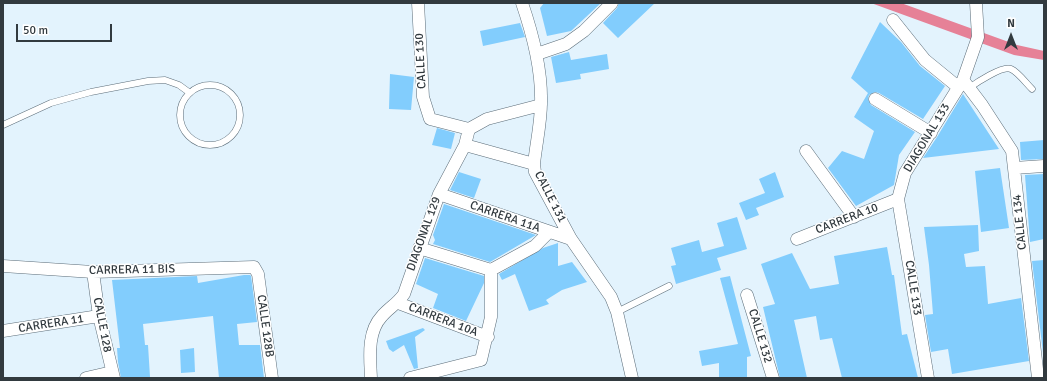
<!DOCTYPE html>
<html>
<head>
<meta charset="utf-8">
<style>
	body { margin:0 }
	#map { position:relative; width:1047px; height:381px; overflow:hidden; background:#e3f3fd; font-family:Signika,sans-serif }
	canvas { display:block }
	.frame { position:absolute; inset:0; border:4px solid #323a3f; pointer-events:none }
	.north { position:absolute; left:991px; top:16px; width:40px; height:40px; -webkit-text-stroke:3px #fff; paint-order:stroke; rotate:0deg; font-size:11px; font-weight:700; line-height:16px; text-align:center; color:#323a3f }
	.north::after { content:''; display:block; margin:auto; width:14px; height:18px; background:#323a3f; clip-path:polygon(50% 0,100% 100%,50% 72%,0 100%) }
	.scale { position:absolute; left:16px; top:24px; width:96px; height:18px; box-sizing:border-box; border:2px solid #323a3f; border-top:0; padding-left:5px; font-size:12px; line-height:14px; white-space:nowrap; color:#323a3f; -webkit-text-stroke:3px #fff; paint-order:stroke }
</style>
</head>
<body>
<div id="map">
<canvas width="1047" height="381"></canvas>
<div class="frame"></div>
<div class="north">N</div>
<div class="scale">50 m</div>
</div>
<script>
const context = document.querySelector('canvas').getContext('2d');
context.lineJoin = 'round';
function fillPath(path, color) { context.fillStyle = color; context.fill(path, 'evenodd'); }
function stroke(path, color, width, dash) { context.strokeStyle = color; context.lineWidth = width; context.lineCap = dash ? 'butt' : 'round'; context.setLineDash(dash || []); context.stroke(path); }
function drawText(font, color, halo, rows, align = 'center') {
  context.font = font + ' Signika,sans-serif'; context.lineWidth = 3; context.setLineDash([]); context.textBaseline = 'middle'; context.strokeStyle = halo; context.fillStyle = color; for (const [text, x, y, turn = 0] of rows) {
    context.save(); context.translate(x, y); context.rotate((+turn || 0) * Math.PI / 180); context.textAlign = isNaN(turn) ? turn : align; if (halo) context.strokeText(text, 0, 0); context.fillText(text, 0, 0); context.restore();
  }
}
fillPath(new Path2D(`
	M871,3H901L1017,45L1044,51V60L1014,55Z`), '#e68197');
fillPath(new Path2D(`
	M544,3H601L571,31L547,36L540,8Z
	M619,3H655L618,38L603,23L617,8Z
	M880,22L901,42L920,66L945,86L923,119L879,93L875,92L869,95L868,99L871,105L915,132L899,155L894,185L856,206L828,168L842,151L864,159L874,131L854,117L868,93L851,78Z
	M520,23L525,37L483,46L480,31Z
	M569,52L571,60L607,54L609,69L580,74L581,79L556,83L551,57Z
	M390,74L414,77L411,110L389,109Z
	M963,94L999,149L923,158L937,137Z
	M437,128L455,133L451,149L432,145Z
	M1044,140V159L1021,160L1020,142Z
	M1000,168L1009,228L981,232L975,171Z
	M459,172L481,179L474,198L450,190Z
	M775,172L784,197L756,208L759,215L746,220L739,203L765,193L759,179Z
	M1044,174V239L1030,242L1025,175Z
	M444,204L536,235L490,262L433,244L435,240L433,235Z
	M737,217L747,249L717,258L721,270L676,284L671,266L676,265L671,248L699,240L702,252L724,246L717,223Z
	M978,225L979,251L964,254L966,267L985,266L988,304L1021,298L1029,361L952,374L948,349L931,352L925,315L933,314L929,265L924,227Z
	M558,243V266L572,262L587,282L562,290L546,300L549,304L529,311L515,274L502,280L499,274L543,248Z
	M887,247L892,275H894L902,335L907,334L918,378H842L832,338L820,340L816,316L794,320L807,378H780L763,307L775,304L761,264L792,253L810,289L839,284L834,256Z
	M425,258L484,276V283L466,321L433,308L438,294L416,284Z
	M1044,260V361L1032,261Z
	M244,275H250L251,276L257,322L237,324L239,345H260L264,378H219L213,316L143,324L145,345H148L150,377L121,378L118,362L117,348H120L112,280L197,276L198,283Z
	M730,276L751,356L747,357V378H719V363L702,366L699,351L738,344L720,278Z
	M423,328L425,330L415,337L418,368L414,369L404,345L393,352L389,349L386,341Z
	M194,348L195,372L181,373L180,350Z`), '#82cdfd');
const lane = new Path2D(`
	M180 115a30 30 0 1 1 60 0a30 30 0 1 1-60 0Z
	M969,88C976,83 1003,65 1011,69C1018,72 1026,83 1032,89
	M3,125L51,103L91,92L148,81L165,80L179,85L190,93
	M617,312L669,286`);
const street = new Path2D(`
	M418,3L423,97L430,119L469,129L487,119L541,105
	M522,3C533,35 542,69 541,103C541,123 536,144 534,164L535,172L571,239L611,297L617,312L632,378
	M893,20L925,60L958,87
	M537,54L566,44L584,31L612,3
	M963,80L982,105L1012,151L1038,378
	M875,99L931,133
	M465,145L534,164
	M806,151L854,217
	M1014,168L1044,166
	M439,194L571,239
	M797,239L898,199
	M419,248L491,270L535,246L549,232
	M3,266L93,272L254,267L258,274L272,378
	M93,272L99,316L114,378
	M747,295L773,378
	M398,303L488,337
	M3,331L99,316
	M86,378L112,372
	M371,378C370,357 367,332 382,316C389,308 398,303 404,294L439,194L465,145L469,129
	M410,378L481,360L491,317V270
	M928,378L898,199L905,173L963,80L978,37L976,3`);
stroke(lane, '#5c6d79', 7);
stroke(street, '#5c6d79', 13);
stroke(lane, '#fff', 6);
stroke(street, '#fff', 12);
drawText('12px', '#323a3f', '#fff', [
	["CALLE 130",421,61,-93],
	["DIAGONAL 133",927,138,-59],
	["CALLE 131",550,197,63],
	["CARRERA 11A",505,217,19],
	["CARRERA 10",847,219,-21],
	["CALLE 134",1020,222,-96],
	["DIAGONAL 129",424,234,-70],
	["CARRERA 11 BIS",132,270,-1],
	["CALLE 133",913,288,81],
	["CARRERA 10A",443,320,21],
	["CARRERA 11",51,324,-9],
	["CALLE 128",102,325,79],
	["CALLE 128B",265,326,82],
	["CALLE 132",760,336,73]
]);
</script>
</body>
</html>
